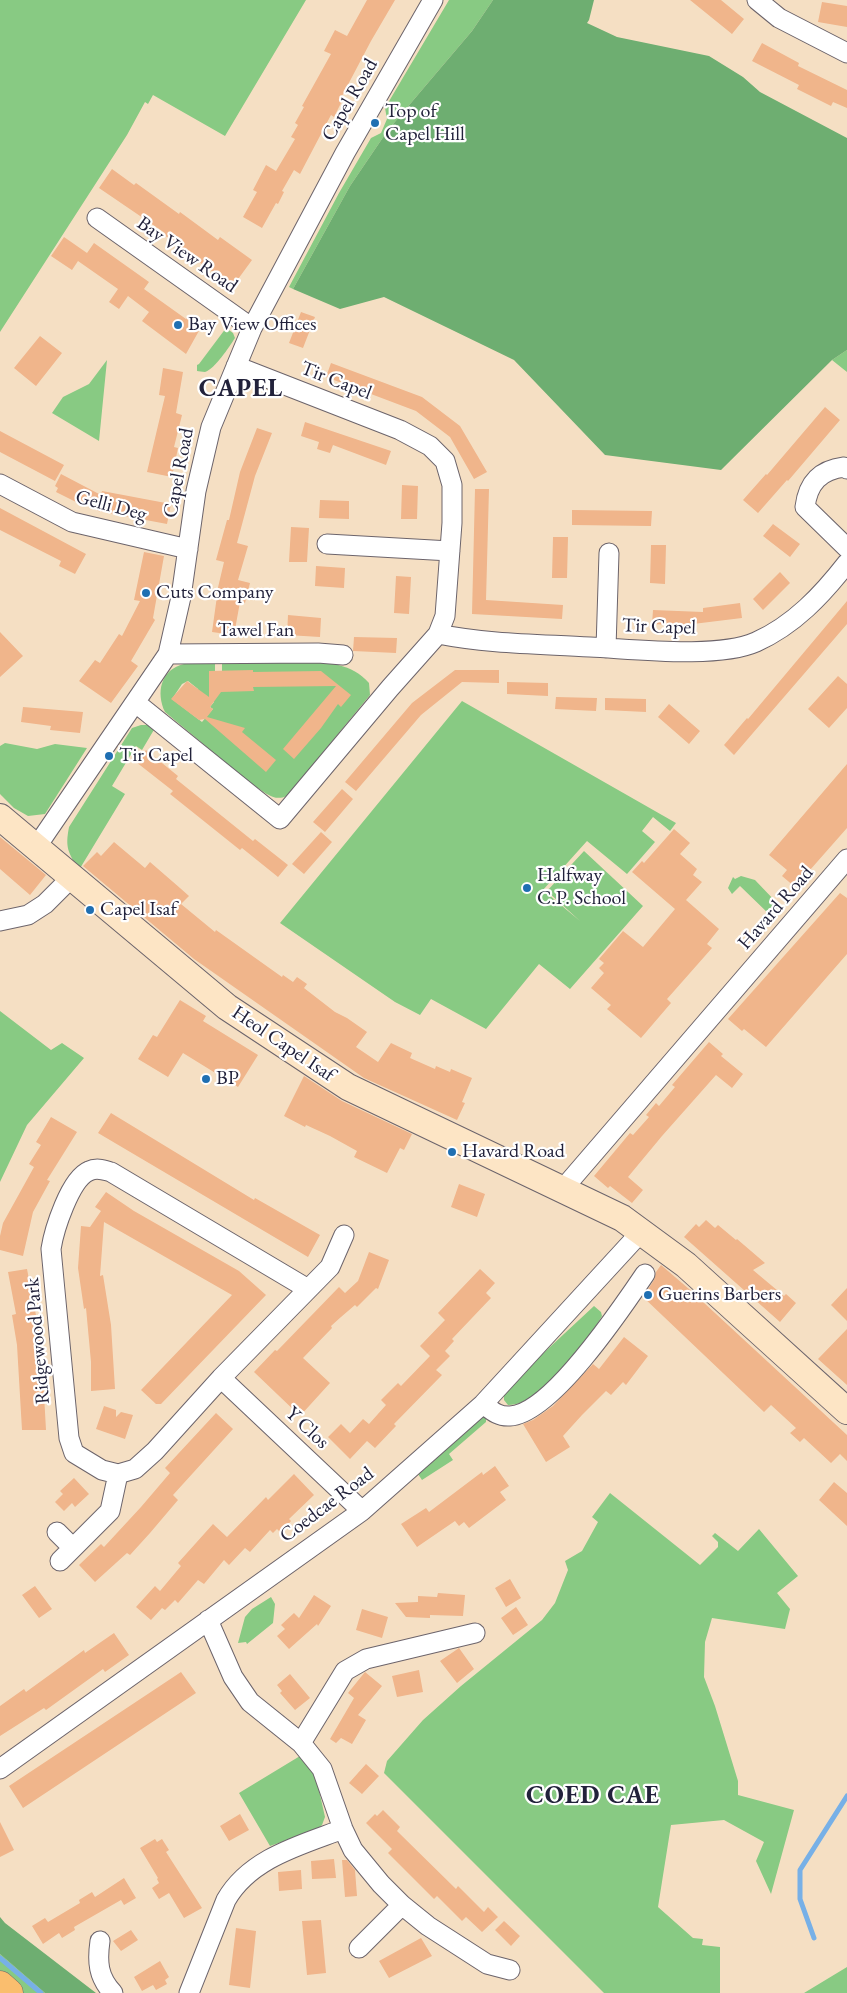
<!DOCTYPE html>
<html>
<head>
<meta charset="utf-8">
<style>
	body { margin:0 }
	canvas { display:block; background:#f5dfc3 }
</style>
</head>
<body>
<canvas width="847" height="1993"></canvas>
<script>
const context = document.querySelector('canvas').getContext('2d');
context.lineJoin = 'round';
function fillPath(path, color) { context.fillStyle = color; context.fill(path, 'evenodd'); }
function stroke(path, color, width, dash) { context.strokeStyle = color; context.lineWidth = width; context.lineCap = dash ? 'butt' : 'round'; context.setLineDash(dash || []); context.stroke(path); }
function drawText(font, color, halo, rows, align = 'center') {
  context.font = font + ' "EB Garamond",serif'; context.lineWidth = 4.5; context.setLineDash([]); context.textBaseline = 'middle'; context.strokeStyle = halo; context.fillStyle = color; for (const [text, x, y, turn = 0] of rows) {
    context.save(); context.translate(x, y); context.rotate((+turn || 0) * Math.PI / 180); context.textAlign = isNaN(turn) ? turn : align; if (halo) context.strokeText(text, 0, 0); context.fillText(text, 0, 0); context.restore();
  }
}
fillPath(new Path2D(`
	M0,0H306L225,136L153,95L148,104L145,102L127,135L0,332Z
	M449,0H493L472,31L388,130L350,186L293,289L289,287L339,193L371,138L381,133L387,119L385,108Z
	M226,328L233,333L235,338C229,347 215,369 205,372C202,372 199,371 197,371V365L199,364Z
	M847,350V372L832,360Z
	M107,360L99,441L52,413L63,397L89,384Z
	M304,661C328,663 352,663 369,683L370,695L287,796C275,801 268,795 258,788L257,789L165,712C156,693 160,670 184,664C193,662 205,664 215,664V671H209V684L222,671V664ZM188,681L198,689L194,694H204L214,702L210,707L213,709L202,722L172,699L182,684Z
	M462,701L676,823L670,831L653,817L642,831L655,842L627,874L587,841L543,890L580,921L547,891L584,851L643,906L570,989L539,964L486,1029L431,999L420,1015L395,1002L280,923Z
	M141,725H150L155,728L142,750L136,746L112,786L125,794L79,870C68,852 65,848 69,827L132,728Z
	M5,743L37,749L55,744L87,748L45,814L28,816L14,808L0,794V746Z
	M741,876L755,880L777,903L776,912L771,916L740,886L732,894L728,888L733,877L735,879Z
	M0,1011L51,1050L62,1043L84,1058L27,1125L0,1182Z
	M594,1306L601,1312L602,1316C587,1342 540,1406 508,1405L504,1400V1394L507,1387Z
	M481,1415L486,1416V1422L449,1454L453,1460L422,1480L418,1474Z
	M610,1493L700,1565L718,1547V1542L712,1536L715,1533L738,1551L759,1529L798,1576L777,1593L790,1609L785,1629L712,1618L705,1642L704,1677L715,1706L738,1781V1795L794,1810L771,1894L756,1861L764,1842L724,1820L671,1825L658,1907L693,1938L703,1939L702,1945L720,1947V1993H604L384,1773L387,1761L423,1720L461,1686L542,1620L555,1603L568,1570L565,1561L582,1551L598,1522L592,1517Z
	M271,1597L275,1604L273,1623L247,1644L246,1642L238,1643L245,1617L252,1609Z
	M300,1756L316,1777L325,1817L322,1825L316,1830L270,1846L239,1793Z
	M0,1954L45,1993H23L0,1971Z
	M847,1967V1993H804Z`), '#88ca83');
fillPath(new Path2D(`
	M493,0H594L589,20L587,23L617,37L709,56L743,77L760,92L847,138V350L832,360L721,470L605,455L514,360L384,297L340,309L293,289L350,186L388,130L472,31Z
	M0,1917L5,1923L96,1993H45L0,1954Z`), '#6eae71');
stroke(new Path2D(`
	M814,1938L800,1899V1870L847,1796
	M0,1958L41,1993`), '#77b0e7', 5);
fillPath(new Path2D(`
	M367,0H395L371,41L342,96L344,97L334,117L331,115L300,174L294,170L282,191L284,192L278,204L276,203L262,228L243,217L257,192L253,190L266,165L276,171L295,139L291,137L298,125L295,123L304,107L302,106L331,54L324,51L335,30L347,36Z
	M690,0H721L744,19L732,34Z
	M822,2L847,6V27L818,22Z
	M762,43L799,63L798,66L847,90V108L833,102L831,106L797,89L799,85L752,61Z
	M112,169L134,185L136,183L179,214L180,212L218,240L220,237L252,260L233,286L185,252L186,250L164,235L165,233L99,188Z
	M64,237L87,253L94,243L149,282L144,289L186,319L187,316L198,324L196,327L200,329L186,354L142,321L149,312L128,296L119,309L109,302L118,289L78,261L72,270L51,256Z
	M301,312L315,317L303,348L289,343Z
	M40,336L62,353L36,386L14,368Z
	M331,363L422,397L460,426L487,472L474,479L450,437L416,411L326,377Z
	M163,368L183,372L176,413L182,415L174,447L178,448L172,477L147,472L165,396L159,395Z
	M825,407L840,420L788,481L787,480L758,513L743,500L766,474L767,475Z
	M305,422L391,451L386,465L333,445L330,453L317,449L319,442L301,436Z
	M257,428L272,433L255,476L237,543L248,546L238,580L250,583L245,603L240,602L234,635L212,632L217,596H216L224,562L216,560L227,520H229L240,472Z
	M0,431L64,465L55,481L0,452Z
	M61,474L101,495L102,491L171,504L167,524L98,511L79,501L78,503L56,492L58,488L55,486Z
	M402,485L418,486L417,519H401Z
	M475,489H489L486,600L563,605L562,619L472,614Z
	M320,500L349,501V519L319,518Z
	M0,508L86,554L75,574L59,566L61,561L0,530Z
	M572,510L652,511L651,526L572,525Z
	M773,524L800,544L790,557L763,536Z
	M291,527L309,528L307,562H289Z
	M553,537H568L567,578H552Z
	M651,545H666L665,584L650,583Z
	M144,552L164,556L153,618L155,620L131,661L138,666L111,703L79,681L95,660L100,663L119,634L122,636L140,601L134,600Z
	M316,566L345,568L344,588L315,586Z
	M780,572L790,583L763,610L753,599Z
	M396,576L411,577L409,614L394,613Z
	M847,601V624L734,755L724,745L747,718L748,719Z
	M740,603L742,618L693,624L692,626L652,624L653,610L703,612V608Z
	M288,615L321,618L320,637L287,635Z
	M0,632L23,656L0,677Z
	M354,637L397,638L396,653L353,651Z
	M253,670V672L321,671L351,695L341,707L338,704L321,728L294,759L283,749L336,686L253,687L254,691L221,692L210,707L213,709L207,717L245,728L242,732L276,760L266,772L205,719L199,720L171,699L187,681L209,697V671Z
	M455,670H499V683L462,682L421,715L356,791L345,782L412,703Z
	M838,676L847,684V708L829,728L808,709Z
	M507,682L548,683V696L507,694Z
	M556,697L597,698L596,711L555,709Z
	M605,698L646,699V712L605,710Z
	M669,704L700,731L689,744L658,717Z
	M23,707L83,712L80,733L50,730L51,726L21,722Z
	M146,750L178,776L176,779L217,812L253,841L255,839L288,865L278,877L242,848L240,850L170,794L173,791L136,762Z
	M847,764V828L795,887L782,876L787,870L769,855Z
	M342,789L353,799L325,832L313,822Z
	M674,829L690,843L680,854L697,869L693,875L702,882L686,900L719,929L707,944L712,948L667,999L671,1003L641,1038L607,1009L611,1005L591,988L604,973L599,968L604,963L599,959L623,931L643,947L675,909L632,872L642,861L644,863Z
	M321,832L332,842L304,874L292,864Z
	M0,837L46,875L30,895L0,869Z
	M114,842L145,868L150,862L180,888L189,896L181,904L215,932L216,930L282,977L283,975L293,982L297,977L307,984L304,988L335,1012L347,1018L367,1032L356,1047L378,1062L391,1043L412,1053L410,1058L435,1069L436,1066L450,1072L451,1069L472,1078L462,1102L465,1103L457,1120L364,1078L194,959L83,866L97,852L101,856Z
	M840,893L847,898V954L766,1047L744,1029L742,1031L728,1019Z
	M180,1000L206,1016L203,1021L258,1055L238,1087L183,1053L168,1077L138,1059L153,1035L157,1037Z
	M709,1042L723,1054L721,1056L743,1074L732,1088L716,1075L662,1136L628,1177L643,1190L632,1203L610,1186L608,1188L594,1176L630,1133L633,1135L649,1117L646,1115L656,1103L659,1106L675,1087L672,1085Z
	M304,1076L342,1101L412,1134L404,1150L400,1148L387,1173L354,1157L357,1151L330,1136L306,1125L305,1127L284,1116Z
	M111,1113L254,1200L255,1198L320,1235L308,1257L98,1133Z
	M51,1117L77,1132L47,1180L50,1181L33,1212L23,1256L0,1250V1236L3,1223L34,1167L29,1164L41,1145L36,1142Z
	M459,1184L485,1194L477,1217L451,1207Z
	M106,1192L134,1211L239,1271L266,1295L161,1404H156L141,1390L232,1295L104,1222L100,1276L103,1275L111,1325L115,1389L91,1391V1362L86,1308L84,1309L78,1268L81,1226L90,1227L101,1211L95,1207Z
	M706,1220L715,1228L718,1225L736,1240L737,1239L765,1263L753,1270L784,1296L786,1294L796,1303L780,1322L684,1237L696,1224L699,1227Z
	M369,1252L389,1260L378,1289L376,1288L357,1307L355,1305L341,1317L331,1326L332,1328L303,1358L330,1383L300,1416L254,1372L275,1350L277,1351L339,1287L345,1293L358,1281Z
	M661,1265L689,1289L847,1435V1461L840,1454L831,1463L804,1438L800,1442L790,1433L796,1428L771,1405L764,1412L643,1297L654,1280L656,1272Z
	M27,1269L41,1341L46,1430H22L17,1345L12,1315L16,1314L8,1272Z
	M480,1269L495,1283L486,1293L491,1298L452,1339L454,1341L445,1351L450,1356L436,1370L442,1375L394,1424L396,1426L375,1448L367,1441L350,1459L328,1437L341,1424L350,1433L363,1419L369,1424L386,1405L381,1400L398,1383L401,1386L430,1356L420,1346L445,1320L438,1313Z
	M847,1288V1321L831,1305Z
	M847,1329V1385L818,1359Z
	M624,1337L648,1356L626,1385L623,1382L611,1395L606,1391L582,1415L563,1436L570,1447L546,1462L523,1424L533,1420L553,1406L593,1364L599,1369Z
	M104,1406L116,1410V1417L121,1412L133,1415L125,1439L96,1429Z
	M216,1413L233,1429L173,1495L178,1500L150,1533L130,1555L127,1553L95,1582L79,1565L101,1544L104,1547L141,1507L170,1473L165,1468Z
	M495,1466L509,1486L500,1492L506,1500L469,1528L464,1522L459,1526L455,1521L417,1547L401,1524L426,1508L429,1512L482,1472L483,1475Z
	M294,1474L314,1495L289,1519L291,1521L281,1533L277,1529L273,1533L270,1530L250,1552L245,1548L229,1565L224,1560L204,1584L198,1580L178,1603L175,1600L165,1610L162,1608L151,1620L136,1607L155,1586L160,1591L181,1566L178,1563L213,1524L227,1537L266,1497L268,1500Z
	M74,1478L89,1494L75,1507L72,1503L64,1511L55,1502L63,1494L60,1491Z
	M834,1482L847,1493V1526L819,1500Z
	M510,1579L521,1598L506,1607L495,1588Z
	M35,1586L52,1609L39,1618L22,1595Z
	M438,1593L465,1595L463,1616L430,1615V1618L406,1617L395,1603L418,1602V1596L437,1597Z
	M314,1595L331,1606L318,1626L317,1624L289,1649L277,1636L285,1629L281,1625L294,1613L299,1618Z
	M516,1607L528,1625L513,1635L501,1618Z
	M362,1609L388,1617L382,1638L356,1630Z
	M114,1633L129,1655L105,1672L103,1669L46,1710L44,1708L0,1736V1706L24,1689L26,1692L84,1650L85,1653Z
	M459,1648L474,1669L457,1683L440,1661Z
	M419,1670L423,1692L397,1697L392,1676Z
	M181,1672L196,1693L23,1808L9,1786Z
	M365,1672L382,1686L358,1715L366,1720L352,1744L341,1738L336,1743L330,1739L354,1698L348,1693Z
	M290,1674L310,1698L295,1710L280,1693L282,1691L277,1685Z
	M366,1764L379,1776L362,1794L349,1783Z
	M383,1810L400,1827L397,1831L456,1889L458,1886L484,1912L488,1907L498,1917L482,1932L466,1917L462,1921L437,1896L434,1899L388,1853L392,1849L366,1823L375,1814L377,1816Z
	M240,1814L249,1830L229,1841L220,1826Z
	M0,1822L14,1850L0,1857Z
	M155,1839L157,1842L162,1839L169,1850L166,1852L202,1908L184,1918L169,1893L159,1899L152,1888L159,1883L157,1879L158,1878L140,1848Z
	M334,1859L336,1878L312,1879L311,1861Z
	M342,1860H347L355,1870L357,1896L345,1897Z
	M301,1870L302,1889L279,1891L278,1872Z
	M124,1878L136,1898L124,1905L121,1900L74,1927L75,1930L62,1938L59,1933L43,1944L32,1926L45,1918L48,1922L80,1903L79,1900L92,1892L95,1897Z
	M321,1920L326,1973L307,1975L302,1921Z
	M504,1921L520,1936L511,1946L495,1930Z
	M236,1928L256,1931L250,1988L229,1985Z
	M131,1930L138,1940L121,1951L113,1941Z
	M421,1938L432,1956L389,1978L379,1961Z
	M160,1961L169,1977L165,1980L167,1984L156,1990L153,1985L142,1991L134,1977Z`), '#f0b58b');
const street = new Path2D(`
	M757,0L779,18L847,53
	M97,218L252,328
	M236,366L400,430L430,446L445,461L452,485V523L445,616L438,634
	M847,469L844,467C820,470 808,483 805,507L847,548
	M0,484L72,522L188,549
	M327,544L450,551
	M606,648L609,553
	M168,654L318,653L343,655
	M136,703L280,819L390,688L438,634C488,644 539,644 590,647C634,649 717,659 756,642C794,625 822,595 847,563
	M37,846L168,654L181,597L196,491L211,427L252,328L277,281L345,153L433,0
	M0,921L28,915L45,904L72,877
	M562,1190L847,859
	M308,1289L111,1172C104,1170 97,1167 89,1171C70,1179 54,1230 51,1249L69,1438L74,1453L102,1470L118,1474L135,1469L155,1451L221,1378L330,1267L344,1235
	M221,1378L362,1511
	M483,1404C491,1410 498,1417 510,1416C551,1414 622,1308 645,1274
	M57,1532L73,1548
	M60,1561L110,1511L118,1474
	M208,1620L233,1677L250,1702L301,1743L322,1769L343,1829L353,1850L381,1884L402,1905L428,1926L487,1964L510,1970
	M301,1743L345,1671L366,1659L475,1633
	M0,1769L362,1511L483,1404L642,1231
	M100,1941C97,1962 98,1977 113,1993
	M359,1948L402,1905
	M189,1993L226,1900C250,1858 301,1845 343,1829`);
const secondary = new Path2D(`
	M0,817L227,1007L348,1087L622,1218L686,1265L847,1411`);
const primary = new Path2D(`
	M0,1985L9,1993`);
stroke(street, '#6c646b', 21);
stroke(secondary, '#6c646b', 28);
stroke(primary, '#6c646b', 29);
stroke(street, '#fff', 19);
stroke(secondary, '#fde5c5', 26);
stroke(primary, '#fabe6e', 28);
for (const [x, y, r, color] of [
	[375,123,5,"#1f6fb2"],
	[178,325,5,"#1f6fb2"],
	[146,593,5,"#1f6fb2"],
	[109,756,5,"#1f6fb2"],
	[527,888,5,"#1f6fb2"],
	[90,910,5,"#1f6fb2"],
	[206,1079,5,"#1f6fb2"],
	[452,1152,5,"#1f6fb2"],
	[648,1295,5,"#1f6fb2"]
]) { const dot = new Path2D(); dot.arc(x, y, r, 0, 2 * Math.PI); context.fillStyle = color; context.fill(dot); stroke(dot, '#fff', 2); }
drawText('20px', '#22223b', '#fff', [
	["Capel Road",350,100,-60],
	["Bay View Road",187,255,35],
	["Tir Capel",336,381,21],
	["Capel Road",179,473,-79],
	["Gelli Deg",111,506,15],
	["Tir Capel",659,627,2],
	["Tawel Fan",256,631],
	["Havard Road",776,908,-49],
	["Heol Capel Isaf",283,1044,34],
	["Ridgewood Park",38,1341,-95],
	["Y Clos",307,1428,43],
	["Coedcae Road",327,1505,-37]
]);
drawText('20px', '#22223b', '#fff', [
	["Top of",385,112],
	["Capel Hill",385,135],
	["Bay View Offices",188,325],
	["Cuts Company",156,593],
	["Tir Capel",119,756],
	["Halfway",537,876],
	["C.P. School",537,899],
	["Capel Isaf",100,910],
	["BP",216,1079],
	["Havard Road",462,1152],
	["Guerins Barbers",658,1295]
], 'left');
context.letterSpacing = '1px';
drawText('bold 25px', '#22223b', '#fff', [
	["CAPEL",241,389],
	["COED CAE",593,1796]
]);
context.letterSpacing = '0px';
</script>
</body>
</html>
